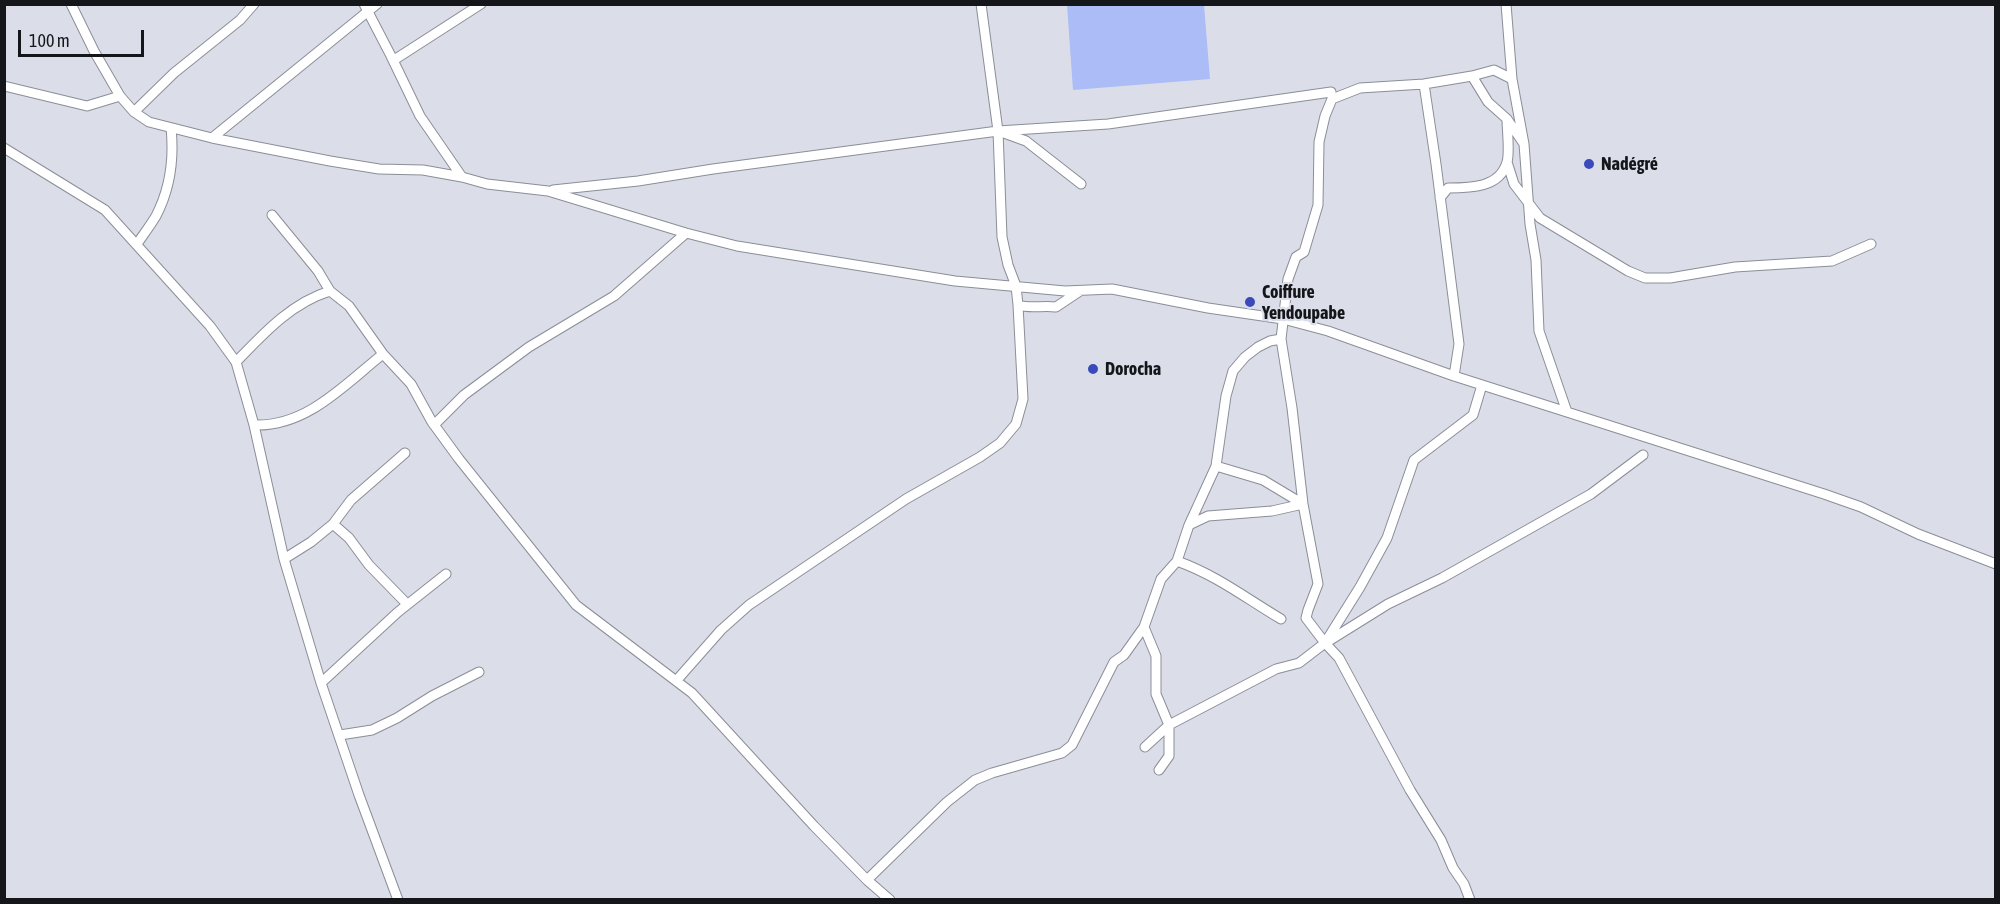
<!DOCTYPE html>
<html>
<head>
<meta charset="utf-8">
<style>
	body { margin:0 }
	#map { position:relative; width:2000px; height:904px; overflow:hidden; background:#dbdee9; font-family:"Asap Condensed",sans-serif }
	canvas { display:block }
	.frame { position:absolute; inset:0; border:6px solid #141619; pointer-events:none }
	.scale { position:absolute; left:18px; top:30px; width:126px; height:27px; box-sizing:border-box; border:3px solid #141619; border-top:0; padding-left:8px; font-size:18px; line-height:21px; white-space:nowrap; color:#141619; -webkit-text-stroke:4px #dbdee9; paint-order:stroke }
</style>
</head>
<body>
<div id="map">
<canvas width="2000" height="904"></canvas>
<div class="frame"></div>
<div class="scale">100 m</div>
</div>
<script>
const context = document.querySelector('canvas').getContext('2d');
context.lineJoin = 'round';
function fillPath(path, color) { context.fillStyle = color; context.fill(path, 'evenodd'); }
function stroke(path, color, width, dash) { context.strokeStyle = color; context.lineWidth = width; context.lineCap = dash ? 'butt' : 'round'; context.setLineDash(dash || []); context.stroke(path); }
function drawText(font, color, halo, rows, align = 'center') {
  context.font = font + ' "Asap Condensed",sans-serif'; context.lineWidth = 4.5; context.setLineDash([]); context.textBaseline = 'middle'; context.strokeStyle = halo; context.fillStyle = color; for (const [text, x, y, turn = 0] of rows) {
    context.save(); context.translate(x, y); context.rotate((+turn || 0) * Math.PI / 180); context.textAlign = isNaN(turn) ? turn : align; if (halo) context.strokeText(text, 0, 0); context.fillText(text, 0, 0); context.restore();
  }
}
fillPath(new Path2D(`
	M1067,5H1204L1210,79L1073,90Z`), '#abbcf7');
const street = new Path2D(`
	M71,4L94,51L120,96
	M364,4L391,56L420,116L462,177
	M1506,4L1512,79L1524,144L1530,224L1536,260L1539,331L1567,412
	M394,60L481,4
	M1472,76L1494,70L1512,79
	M1424,84L1436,164L1459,344L1454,376
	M4,86L87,106L120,96L134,112L149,122L212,138L330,161L379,169L423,170L462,177L487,184L548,191L686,233L737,246L955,281L1065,291L1112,289L1208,308L1283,319L1328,331L1454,376L1824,494L1861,507L1918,534L1996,564
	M134,112L174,73L240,20L254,4
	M1004,133L1026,141L1081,184
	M212,138L377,4
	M4,148L105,210L210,326L236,362L254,425L284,559L321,683L359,795L398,900
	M1507,162L1514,184L1540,218L1628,271L1645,278H1670L1735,267L1832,261L1871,244
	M553,190L638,181L713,169L998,131L981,4
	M1440,198L1448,188C1470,188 1500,188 1507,162C1510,152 1507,131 1507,119
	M272,215L318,271L330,291
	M137,244C143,235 150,226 156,216C170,189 174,157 171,128
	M1018,305L1016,286L1008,265L1002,237L998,131L1108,124L1331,92
	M236,362C263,334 291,303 330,291L349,306L383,354L411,384L432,422L459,459L576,605L692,693L814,826L867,880L890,900
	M254,425C307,427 345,384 383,354
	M434,425L464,395L529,347L614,296L686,233
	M1216,466L1263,480L1303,504
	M333,524L349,538L369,565L407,604
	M1189,525L1208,516L1272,511L1303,504
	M284,559L311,542L333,524L351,500L405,453
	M1177,561C1218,576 1244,597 1281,619
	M1144,627L1156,656V694L1169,725V756L1159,770
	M1327,642L1388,604L1442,578L1591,494L1643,455
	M676,681L721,630L749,605L906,499L980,457L1000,443L1016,424L1023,399L1018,305C1031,309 1043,305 1056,307L1080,291
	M321,683L398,612L446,574
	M340,735L372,730L397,718L432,696L479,672
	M1145,747L1169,725L1276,669L1299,663L1325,643L1360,587L1387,538L1414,460L1473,415L1482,385
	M867,880L947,802L975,780L992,773L1062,753L1072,745L1114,662L1124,655L1144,627L1161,579L1177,561L1189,525L1216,466L1226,396L1233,371L1245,357L1258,347L1270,341L1281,339
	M1470,900L1464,884L1453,868L1441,840L1410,790L1339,658L1325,643L1306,618L1308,610L1318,584L1303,504L1292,408L1281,339L1288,279L1296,257L1304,252L1318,205L1319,142L1325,116L1332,99L1360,88L1424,84L1472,76L1488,102L1507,119L1524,144`);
stroke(street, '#8a8e97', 11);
stroke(street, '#fff', 9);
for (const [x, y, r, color] of [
	[1589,164,6,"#3a49bc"],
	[1250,302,6,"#3a49bc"],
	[1093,369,6,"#3a49bc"]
]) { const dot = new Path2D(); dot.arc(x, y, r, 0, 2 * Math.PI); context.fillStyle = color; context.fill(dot); stroke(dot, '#dbdee9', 2); }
drawText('bold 18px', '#141619', '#dbdee9', [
	["Nadégré",1601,164],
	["Coiffure",1262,292],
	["Yendoupabe",1262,313],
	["Dorocha",1105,369]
], 'left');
</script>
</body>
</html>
